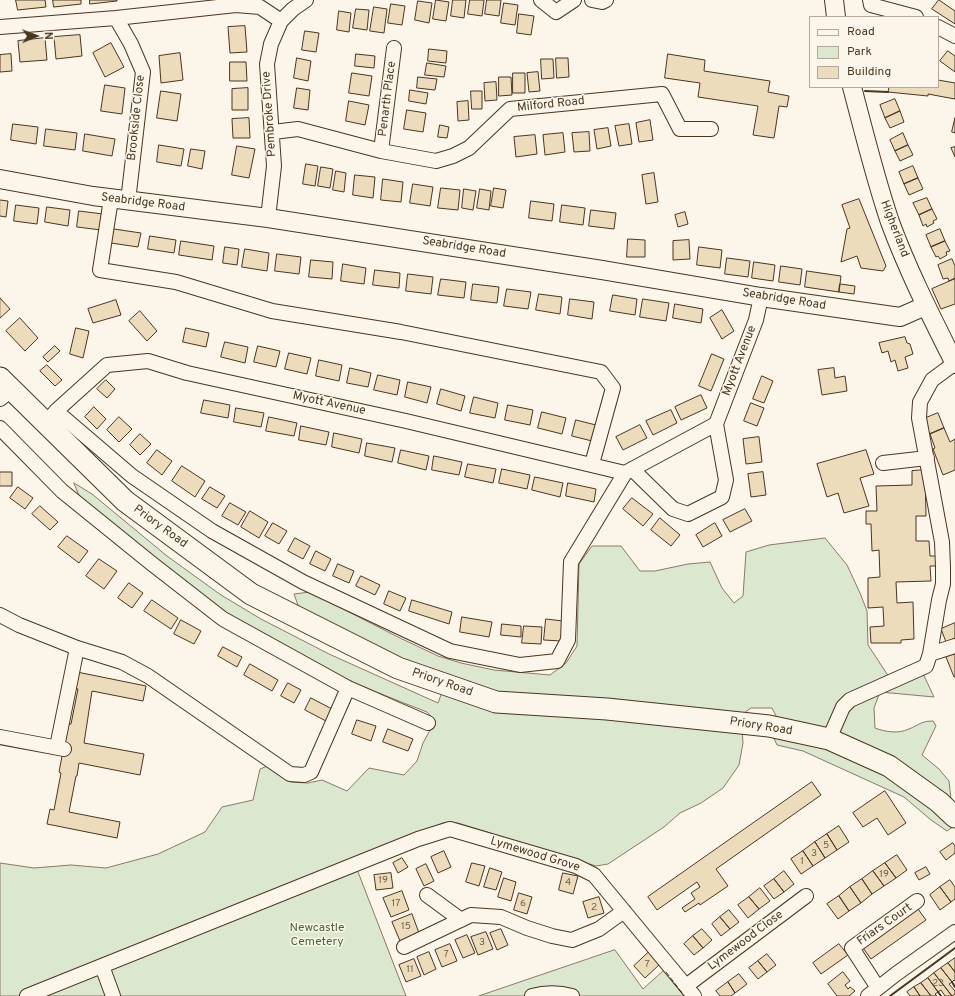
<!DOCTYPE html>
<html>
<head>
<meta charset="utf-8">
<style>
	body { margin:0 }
	#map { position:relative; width:955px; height:996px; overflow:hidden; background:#fbf6e9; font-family:Overpass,sans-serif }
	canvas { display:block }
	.legend { position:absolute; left:809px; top:16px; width:130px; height:72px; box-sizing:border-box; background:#fbf6e9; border:1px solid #b4a999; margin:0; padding:5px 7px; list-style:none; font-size:12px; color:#4a3520 }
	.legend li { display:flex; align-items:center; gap:8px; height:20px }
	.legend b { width:20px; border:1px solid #b4a999 }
	.north { position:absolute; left:16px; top:16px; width:40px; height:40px; -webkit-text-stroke:3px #fbf6e9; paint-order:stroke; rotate:89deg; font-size:11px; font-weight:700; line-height:16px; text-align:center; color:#4a3520 }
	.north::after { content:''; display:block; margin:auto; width:14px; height:18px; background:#4a3520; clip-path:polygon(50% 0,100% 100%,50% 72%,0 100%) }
</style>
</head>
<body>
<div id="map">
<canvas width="955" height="996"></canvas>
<ul class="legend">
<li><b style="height:5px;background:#fbf6e9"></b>Road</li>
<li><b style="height:11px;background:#dce7d0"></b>Park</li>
<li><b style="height:11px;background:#ecdcbc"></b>Building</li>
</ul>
<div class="north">N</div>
</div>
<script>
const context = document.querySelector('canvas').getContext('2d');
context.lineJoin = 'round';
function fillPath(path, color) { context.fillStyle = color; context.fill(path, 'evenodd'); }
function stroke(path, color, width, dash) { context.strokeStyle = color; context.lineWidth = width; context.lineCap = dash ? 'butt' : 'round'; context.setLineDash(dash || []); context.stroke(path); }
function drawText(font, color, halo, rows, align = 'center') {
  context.font = font + ' Overpass,sans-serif'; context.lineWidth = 3; context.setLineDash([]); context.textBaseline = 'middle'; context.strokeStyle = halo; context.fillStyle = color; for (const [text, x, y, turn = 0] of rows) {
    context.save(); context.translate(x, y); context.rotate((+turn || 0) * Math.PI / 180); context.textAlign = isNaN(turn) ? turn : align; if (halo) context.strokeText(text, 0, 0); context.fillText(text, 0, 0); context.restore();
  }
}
const green = new Path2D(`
	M74,483L92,494L167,556L221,595L261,619L329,654L438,703L448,676L398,658L299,608L294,594L310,592L398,637L438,656L461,663L494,670L550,675L566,663L577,646L579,564L592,546H621L640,571H655L688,564L710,562L722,588L734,603L743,596L746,552L769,545L825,538L847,565L860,593L867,611L868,645L889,677L918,663L934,697L880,692L874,708L875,728C886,732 898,734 909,729C919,725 921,721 933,721L936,726L922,755L939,769L949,781L954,826L947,831L931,820L904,797L803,751L777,745L773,736L777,718L772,708H751L741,715L743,743L739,765L723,788L701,803L680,813L664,827L608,864L596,866L458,823H443L353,859L406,996H0V863L34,868L71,865L106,868L158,854L205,832L222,807L253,800L260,769L270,765L291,782L308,783L322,780L347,791L369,768L404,775L417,761L423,743L435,721L427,712C361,687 292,657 233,618C180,583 131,541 82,502Z
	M615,950L643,989L664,970L684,996H479Z`);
fillPath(green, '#dce7d0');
stroke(green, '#887966', 1);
const building = new Path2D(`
	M16,0H45L46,7L18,10Z
	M53,0H81V4L54,7Z
	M90,0H117V1L90,4Z
	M436,0L449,2L446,21L433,19Z
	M453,0H466L464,18L451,16Z
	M470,0H484L482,16L468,14Z
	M487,0H501L499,16L485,14Z
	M939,0L955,11V24L932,9Z
	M418,1L432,3L429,23L415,20Z
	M504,3L518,5L515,25L501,23Z
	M391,4L405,6L402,25L388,23Z
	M374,7L387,9L384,33L370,31Z
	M356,9L369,10L367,30L353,28Z
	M339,11L351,13L349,32L337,30Z
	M519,14L534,16L531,35L517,33Z
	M245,26L247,52L230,53L228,27Z
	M305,31L319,33L316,52L302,50Z
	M80,35L82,56L56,59L54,37Z
	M45,38L47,60L20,62L18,41Z
	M111,43L124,67L105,77L93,53Z
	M429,49L447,51L446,63L428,61Z
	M948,51L955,56V72L940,61Z
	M180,53L183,80L161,83L159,56Z
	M11,54L12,71L0,72V55Z
	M356,54L375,56L374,68L355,66Z
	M668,54L705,60L704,71L770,81L768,92L789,96L787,107L779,106L774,138L753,135L758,106L698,97L700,83L665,78Z
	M297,58L311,61L308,81L294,78Z
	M556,58H568L569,77L557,78Z
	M541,59H553L554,78L542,79Z
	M230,62H246L247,81H230Z
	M427,63L446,66L444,77L425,75Z
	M538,72L540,91L529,92L527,73Z
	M352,73L372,76L369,96L349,93Z
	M513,73H525V93H513Z
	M418,77L437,79L435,90L417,88Z
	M499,77H511L512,95L499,96Z
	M938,80L955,83V99L928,94V96L888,92L889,87H938Z
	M496,82L497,100L485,101L484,83Z
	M105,85L125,88L122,114L101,111Z
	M248,88V110H232V89Z
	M297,88L310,90L308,110L294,108Z
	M410,90L428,93L426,104L409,101Z
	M161,91L181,94L177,121L157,118Z
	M471,91H482V109H472Z
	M895,99L900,111L885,118L880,105Z
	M349,101L369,105L365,125L346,121Z
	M468,101L469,120L458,121L457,102Z
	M407,110L426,113L423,132L404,129Z
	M900,111L904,122L890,128L885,118Z
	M249,118L250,138H233L232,119Z
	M955,118V133L952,132Z
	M650,120L653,140L639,142L636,123Z
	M13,124L38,127L36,144L11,140Z
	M629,124L632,144L619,146L615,126Z
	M440,125L449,127L447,138L438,137Z
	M608,128L611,146L597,149L594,130Z
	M46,129L77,133L75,150L44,146Z
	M589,132L590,151L574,152L572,133Z
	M563,133L565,152L545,155L543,135Z
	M903,133L908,145L895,151L890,140Z
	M85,134L115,139L112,156L83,151Z
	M535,135L537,154L516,157L514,137Z
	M159,145L184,149L181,166L157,162Z
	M908,145L913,155L900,161L895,151Z
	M237,146L255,149L249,178L232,175Z
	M955,147V157L951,148Z
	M191,149L205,151L202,169L188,166Z
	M306,164L318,166L315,186L303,184Z
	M913,166L918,178L904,184L899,172Z
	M321,167L333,169L330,188L318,186Z
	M336,171L346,173L344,192L333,190Z
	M654,173L658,202L646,204L642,175Z
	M355,175L375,177L373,198L353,195Z
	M918,178L923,189L909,195L904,184Z
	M383,179L403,182L401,202L381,200Z
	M413,184L433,187L430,206L410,203Z
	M441,188L460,190L458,210L438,208Z
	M494,188L506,190L503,208L491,206Z
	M464,189L476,191L473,210L462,208Z
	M480,189L491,191L489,210L477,208Z
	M927,198L932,209L919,215L913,203Z
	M859,199L886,266L883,271L861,268L857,256L841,262L847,229L850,228L842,205Z
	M0,200L8,201L6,217L0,216Z
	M531,201L554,204L552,221L529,218Z
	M16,205L39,208L37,224L14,221Z
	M562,205L585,208L583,225L560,222Z
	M47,207L70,210L68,226L45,222Z
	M932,209L937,219L933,221L934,223L927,227L926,224L923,226L919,215Z
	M591,210L616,213L614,229L589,226Z
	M79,211L103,214L101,230L77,227Z
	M685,212L688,224L678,227L675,215Z
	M114,229L141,233L138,247L111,243Z
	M940,229L945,241L931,247L926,235Z
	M150,236L176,240L174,253L148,249Z
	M628,239L645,240V257H627Z
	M689,240L690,259L673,260V241Z
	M181,241L214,246L212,260L179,255Z
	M945,241L950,251L946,252L947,255L940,259L938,256L936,257L931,247Z
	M225,247L239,249L237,265L223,263Z
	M699,247L722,250L720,268L697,265Z
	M245,249L269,253L267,271L242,267Z
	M277,254L301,257L299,274L275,271Z
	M727,258L750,261L748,277L725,274Z
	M952,259L955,266V278L949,281L948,278L943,279L938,265Z
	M311,260L333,262L332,279L309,277Z
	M754,262L775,265L773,281L752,278Z
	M343,264L366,268L364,284L341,281Z
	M781,266L802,269L800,285L779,282Z
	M375,270L400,273L399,288L373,285Z
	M807,271L841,276L839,292L805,287Z
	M408,274L433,277L431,294L406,291Z
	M441,279L466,282L464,298L438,295Z
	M955,279V304L941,309L932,289Z
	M473,284L499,287L497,303L471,300Z
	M840,284L855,286L854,294L839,292Z
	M507,289L531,292L528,309L504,306Z
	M539,294L562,297L560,314L536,310Z
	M613,295L637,299L635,315L610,311Z
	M0,298L10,309L0,318Z
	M570,299L594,302L592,319L568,315Z
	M643,299L669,303L666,321L640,317Z
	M116,300L121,315L93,323L88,309Z
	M675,304L703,309L701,323L673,318Z
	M722,310L734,331L722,339L710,318Z
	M140,311L157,331L147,341L129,321Z
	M20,318L38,338L25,351L6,331Z
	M76,328L89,331L83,358L70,354Z
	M186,328L209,333L206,347L183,342Z
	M905,337L907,343L910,344L913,354L905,357L908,368L898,371L895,360L891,362L888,351L882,353L879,343Z
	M225,342L248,347L245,363L221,357Z
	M55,346L60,351L48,362L43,357Z
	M258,346L280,351L276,367L254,362Z
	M289,353L311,358L307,374L285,369Z
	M712,354L724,359L711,391L699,386Z
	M319,360L342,365L339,381L316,376Z
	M47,365L62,380L55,386L40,371Z
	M350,368L371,373L368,387L347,383Z
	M834,368L835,378L845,376L847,391L822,395L818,370Z
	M378,375L400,380L397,395L374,390Z
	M762,376L773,381L764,403L753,399Z
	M106,380L115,389L107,398L97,389Z
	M408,382L431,387L427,403L405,397Z
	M441,389L465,396L461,411L437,404Z
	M701,395L707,408L681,420L675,407Z
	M474,397L498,403L495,418L470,413Z
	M204,400L230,405L228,418L201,413Z
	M751,403L764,408L757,426L744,421Z
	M508,405L533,410L530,425L505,420Z
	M94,407L106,419L97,429L85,417Z
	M236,408L264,413L261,427L234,422Z
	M671,410L677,423L653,435L646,421Z
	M542,412L566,418L562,434L538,428Z
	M938,413L944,428L930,434L928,431L926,418Z
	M119,417L132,429L119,442L107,430Z
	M269,417L297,423L294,436L266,431Z
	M576,420L600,426L596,442L572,436Z
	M640,425L647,438L623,450L616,437Z
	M301,426L329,432L326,445L299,440Z
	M944,428L950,442L955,439V470L943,475L933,449L935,448L930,434Z
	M334,433L362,439L359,453L332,447Z
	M140,434L151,444L140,455L130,445Z
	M759,437L762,462L746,464L743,439Z
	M367,443L395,448L392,462L365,456Z
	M157,450L172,461L162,475L147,463Z
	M401,450L429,456L426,470L398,463Z
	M866,450L874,474L860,478L869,506L844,513L838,493L827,497L817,464Z
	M434,456L462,462L459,475L432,470Z
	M468,464L496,469L493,483L465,477Z
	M182,466L205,481L195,497L172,481Z
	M502,469L530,475L527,489L499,483Z
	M925,470L926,516H916V541H929L930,556H936V566H930L931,581L896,582L897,603L913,602L914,639L901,640V643H871L870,627L884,626L883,607L868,608V578L880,577L879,550L872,551L871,524H866V511H877L876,486L912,485V471Z
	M0,472H12V486H0Z
	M763,472L766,495L751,497L748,474Z
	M535,477L563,483L560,497L532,490Z
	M568,483L596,489L594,502L566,496Z
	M18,487L33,498L25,509L10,498Z
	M210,487L225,496L217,508L202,499Z
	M632,498L653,514L643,526L623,509Z
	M230,503L246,512L238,525L222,516Z
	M40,506L58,522L50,530L32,514Z
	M745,509L752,521L730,532L723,520Z
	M250,511L268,522L259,538L241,527Z
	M660,518L680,535L671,546L651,530Z
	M273,523L287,531L279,544L265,536Z
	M715,523L722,536L703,547L696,535Z
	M67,536L88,551L79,563L58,547Z
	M295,538L310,546L303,559L288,551Z
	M316,551L331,559L325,571L310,564Z
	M99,559L117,571L104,589L86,576Z
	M338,564L354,571L349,583L333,576Z
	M361,576L380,585L375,595L356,586Z
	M129,583L143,593L132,608L118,598Z
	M389,591L406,598L400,611L384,604Z
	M152,600L178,618L171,629L144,611Z
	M412,600L452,612L449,624L409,611Z
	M462,617L492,622L489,637L460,632Z
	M546,619L563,621L561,641L544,640Z
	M181,620L201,631L194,644L174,634Z
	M955,623V638L946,642L941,629Z
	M502,624L521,626V637L501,635Z
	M524,626L542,627L541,644L522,643Z
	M223,647L242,657L237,667L218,656Z
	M955,653V677H954L946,657Z
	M250,664L278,680L272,691L244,675Z
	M77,672L146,686L143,701L92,691L84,743L144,754L140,775L79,763L77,776H76L69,812L120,822L117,838L47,824L50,809L54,810L61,773L59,772L68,724H71L78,689L74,688Z
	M288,683L301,690L294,703L281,696Z
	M311,698L332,709L326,721L305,710Z
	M357,720L376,726L371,741L352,734Z
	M388,729L413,739L408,751L383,742Z
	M812,782L821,795L716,869L728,886L700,905L699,903L685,912L682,908L695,899L691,893L700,887L697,882L657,910L648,897Z
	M885,791L906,823L888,835L877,818L863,827L853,813Z
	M839,826L849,842L837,850L827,834Z
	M827,834L837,850L825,858L815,842Z
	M815,842L825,858L813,866L803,851Z
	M953,843L955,846V853L946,860L940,852Z
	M444,851L451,867L438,873L431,857Z
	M803,851L813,866L801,874L791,859Z
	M897,855L907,870L896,878L885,863Z
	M402,858L408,867L398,873L393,863Z
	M472,863L485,866L479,886L466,882Z
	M885,863L896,878L884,886L873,871Z
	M426,864L434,881L424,886L416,869Z
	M926,867L930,874L919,880L915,873Z
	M490,868L502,872L496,890L484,887Z
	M784,871L794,884L784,892L774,879Z
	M873,871L884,886L872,894L862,879Z
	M391,873L393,888L376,890L374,875Z
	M563,873L578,876L573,894L559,890Z
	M504,878L516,882L511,901L498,897Z
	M774,879L784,892L774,899L764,886Z
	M862,879L872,894L861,903L850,887Z
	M950,880L955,887V899L951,902L940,887Z
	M850,887L861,903L849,911L839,896Z
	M940,887L951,902L940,910L930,895Z
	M760,888L770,901L759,909L749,897Z
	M402,891L409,910L391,917L383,898Z
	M519,893L532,897L527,914L514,910Z
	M839,896L849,911L838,919L827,904Z
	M599,897L604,913L588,918L583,902Z
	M749,897L759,909L748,918L738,905Z
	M918,909L926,920L871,959L863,948Z
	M729,910L739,922L730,929L720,917Z
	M412,914L419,933L400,941L392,922Z
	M720,917L730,929L721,936L712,924Z
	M501,929L508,945L497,950L490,933Z
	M702,929L712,940L703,948L693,936Z
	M486,932L493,949L478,955L471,937Z
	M467,935L475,953L463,958L455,940Z
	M693,936L703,948L694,955L684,944Z
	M450,944L457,961L442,967L435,950Z
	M839,944L848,955L821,974L813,963Z
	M429,952L436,969L424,975L417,957Z
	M649,952L660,964L645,978L634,966Z
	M767,954L776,965L767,972L758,961Z
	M955,958V972L948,963Z
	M414,959L421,976L406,982L399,965Z
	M758,961L767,972L758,979L749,968Z
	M948,963L955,972V981L954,980L952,982L941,968Z
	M941,968L952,982L949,984L955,991V994L952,996L934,973Z
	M843,972L850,981L845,985L848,989L850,987L855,991L849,996H837L828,984Z
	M934,973L952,996H945L941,990L938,992L928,978Z
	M739,974L747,984L735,993L728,982Z
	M928,978L938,992L935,994L937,996H931L921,983Z
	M728,982L735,993L731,996H720L716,991Z
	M921,983L931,996H920L914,987Z
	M914,987L920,996H910L907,992Z`);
fillPath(building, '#ecdcbc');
stroke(building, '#4a3520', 1);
const minor = new Path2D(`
	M541,0L556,12L574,0
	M592,0L602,2L606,0
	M870,0L871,5L916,17
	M116,18L131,44L143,72L128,201
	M0,27L116,18L236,5L260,7L281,21
	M938,27L955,36
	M273,132L298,129L381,151L436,161L453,156L469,148L510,109L662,94L680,129H711
	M381,151L394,48
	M111,199L100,270L176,282L272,311L401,332L601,372L613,388L592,464
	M268,218L274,166L267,64L271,44L281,21L293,9L306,0
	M0,399L11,390
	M56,411L132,476L212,531L303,582L450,651L520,665L557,661L568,640L571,562L625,473
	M46,423L56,411L107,365L148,361L187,373L406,421L625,473L716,424L756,320L761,297
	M0,428L62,491L151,563L223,619L348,688L428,723
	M883,463L927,458
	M632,469L673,509L688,514L722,497L726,480L716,424
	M0,615L19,625L77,648L122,662L148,676L290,774L304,775L311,772L348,688
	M930,654L939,600L943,584V567L942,542L919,418L920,402L932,380L955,363
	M0,737L64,749
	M829,739L843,707L850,700L926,666L930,654L955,646
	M57,747L77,648
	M427,895L461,920
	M404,947L471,915L501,917L527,928L552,936L572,940L599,929L624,911
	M102,966L113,996
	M686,986L806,896
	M878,988L852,948L917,901
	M27,996L418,839L450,829L576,866L594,875L694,996
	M532,996C546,992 558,992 572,996
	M868,996L896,974L955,932`);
const major = new Path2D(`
	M834,0L836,17
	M852,87C864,132 875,178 890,222C908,271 932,318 955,364
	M0,179L93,196L268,218L602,270L761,297L900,317L925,306`);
const highway = new Path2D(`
	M0,378L125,501L251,594L398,668L496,702L607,709L769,726L829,739L889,766L939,802L955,817`);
stroke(minor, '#4a3520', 16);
stroke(major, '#4a3520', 20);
stroke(highway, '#4a3520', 23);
stroke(minor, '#fbf6e9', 14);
stroke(major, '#fbf6e9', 18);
stroke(highway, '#fbf6e9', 21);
stroke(new Path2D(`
	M666,972L683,994`), '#4a3520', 1, [5, 2]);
stroke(new Path2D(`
	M865,91L888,92
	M952,982L955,987
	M938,992L941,996
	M890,996L955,948`), '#4a3520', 2);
drawText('10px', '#725f47', null, [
	["5",826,846],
	["3",814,854],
	["1",802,862],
	["19",884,875],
	["19",383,881],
	["4",568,883],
	["17",396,904],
	["6",523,904],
	["2",594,908],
	["15",406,927],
	["3",482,943],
	["7",446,955],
	["7",647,965],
	["11",410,970],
	["23",938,984]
]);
drawText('12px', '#4a3520', '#fbf6e9', [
	["Penarth Place",388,99,-83],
	["Milford Road",551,105,-6],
	["Pembroke Drive",270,114,-94],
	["Brookside Close",137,118,-84],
	["Seabridge Road",143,203,7],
	["Higherland",894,229,69],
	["Seabridge Road",464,248,9],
	["Seabridge Road",784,300,9],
	["Myott Avenue",740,361,-69],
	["Myott Avenue",329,404,12],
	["Priory Road",160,527,36],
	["Priory Road",442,683,19],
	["Priory Road",761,727,9],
	["Lymewood Grove",535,855,17],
	["Friars Court",885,925,-35],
	["Lymewood Close",746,941,-37]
]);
drawText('12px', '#436837', '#fbf6e9', [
	["Newcastle",317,929],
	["Cemetery",317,943]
]);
</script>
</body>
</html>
